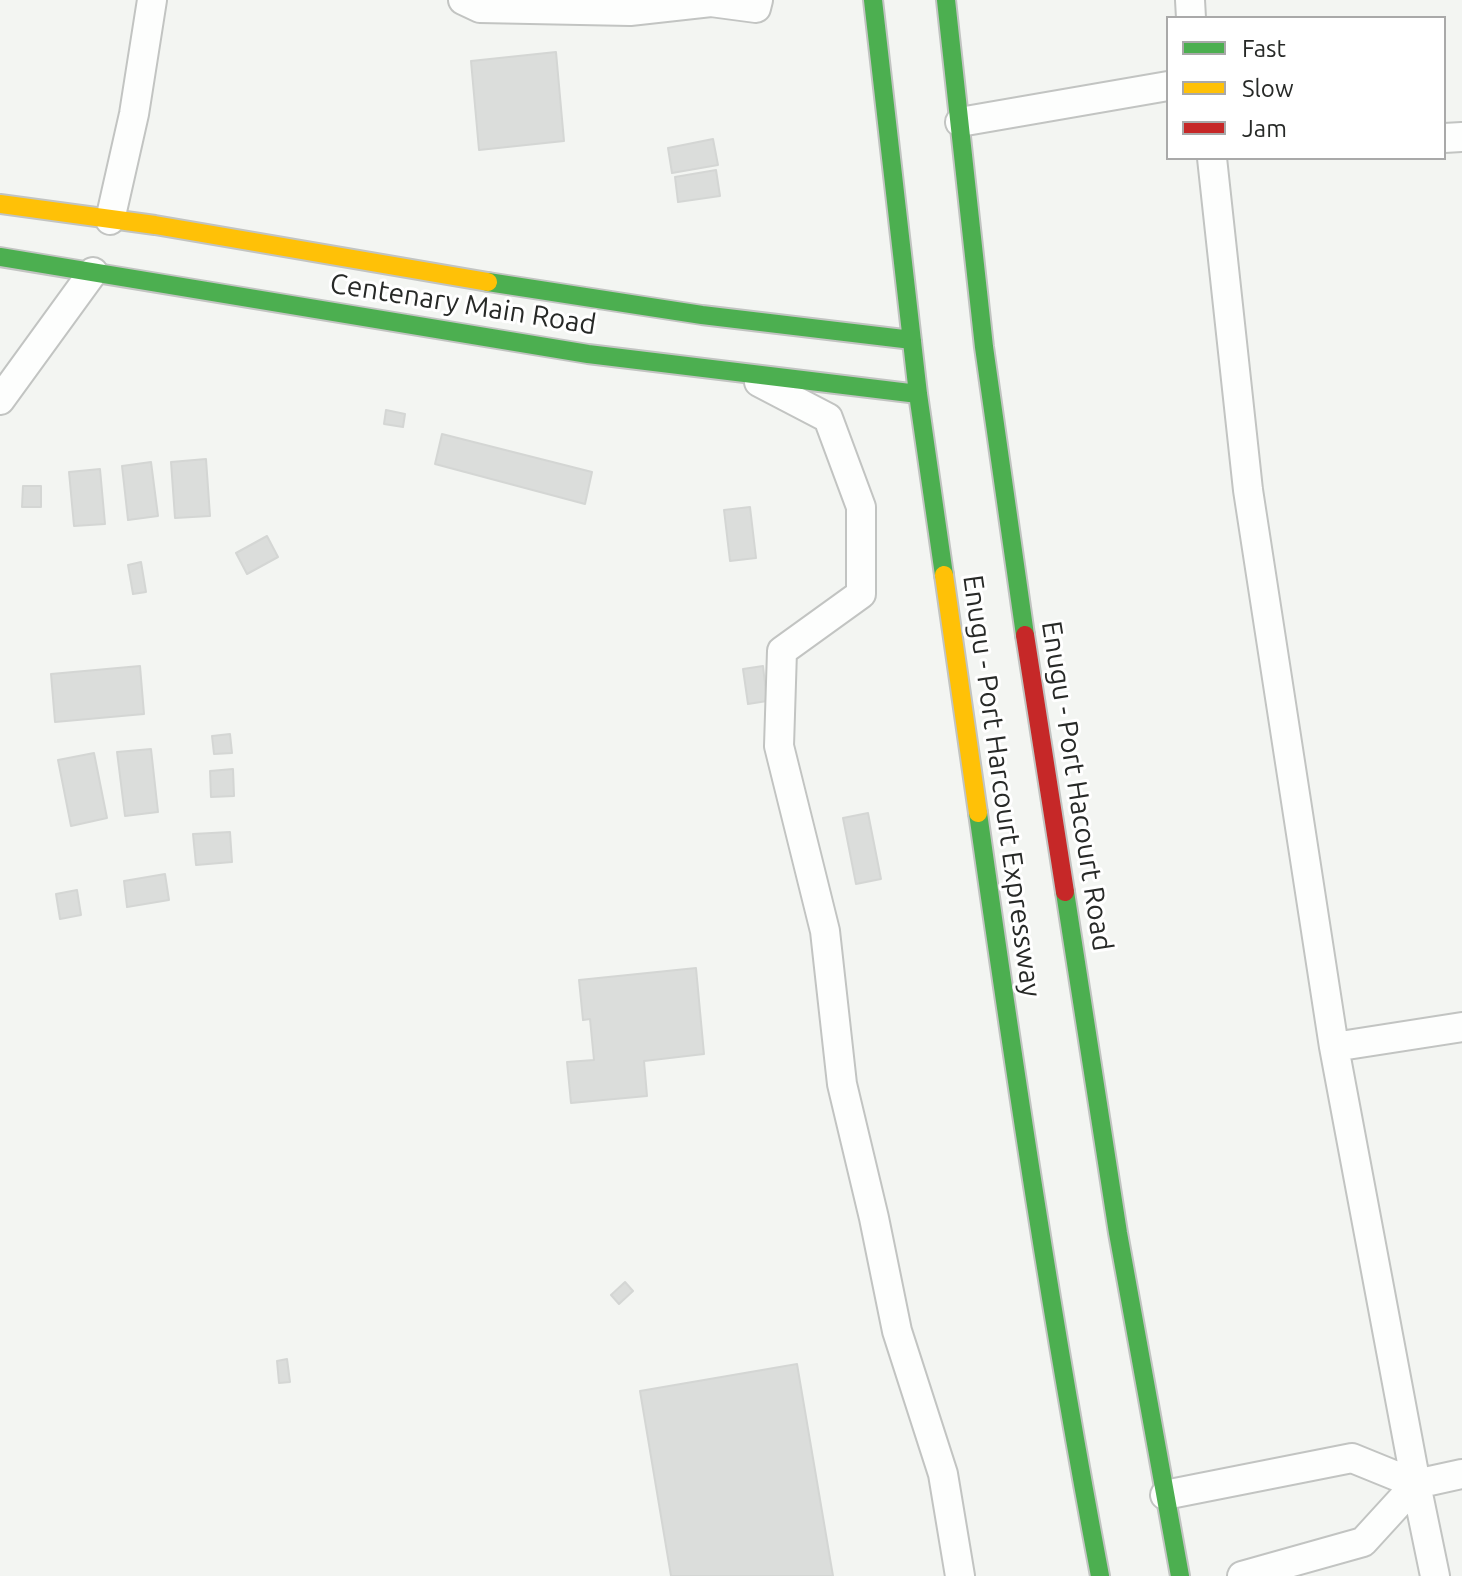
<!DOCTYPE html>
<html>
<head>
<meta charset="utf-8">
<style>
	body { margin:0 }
	#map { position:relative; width:1462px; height:1576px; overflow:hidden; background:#f3f5f2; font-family:Ubuntu,sans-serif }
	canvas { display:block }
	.legend { position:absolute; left:1166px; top:16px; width:280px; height:144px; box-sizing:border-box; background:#fff; border:2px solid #a9a9a9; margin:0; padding:10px 14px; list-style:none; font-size:24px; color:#272927 }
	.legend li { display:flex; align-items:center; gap:16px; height:40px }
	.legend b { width:40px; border:2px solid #a9a9a9 }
</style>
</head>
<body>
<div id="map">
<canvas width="1462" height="1576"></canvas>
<ul class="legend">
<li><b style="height:10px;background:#4caf50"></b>Fast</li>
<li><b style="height:10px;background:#ffc107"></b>Slow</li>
<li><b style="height:10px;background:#c62828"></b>Jam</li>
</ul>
</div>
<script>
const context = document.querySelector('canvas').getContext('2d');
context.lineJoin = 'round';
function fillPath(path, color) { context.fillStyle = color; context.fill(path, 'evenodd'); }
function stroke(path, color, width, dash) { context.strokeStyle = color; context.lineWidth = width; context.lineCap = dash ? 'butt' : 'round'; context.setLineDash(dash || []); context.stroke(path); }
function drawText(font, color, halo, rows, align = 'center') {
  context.font = font + ' Ubuntu,sans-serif'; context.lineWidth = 6; context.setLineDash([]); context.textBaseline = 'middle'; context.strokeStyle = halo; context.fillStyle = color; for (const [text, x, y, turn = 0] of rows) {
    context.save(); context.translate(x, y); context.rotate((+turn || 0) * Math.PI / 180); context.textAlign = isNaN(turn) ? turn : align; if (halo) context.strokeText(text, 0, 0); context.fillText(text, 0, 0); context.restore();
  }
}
const building = new Path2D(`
	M556,52L564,141L479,150L471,61Z
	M713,139L718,165L672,173L668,148Z
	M716,170L720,196L678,202L675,177Z
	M386,410L405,414L403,427L384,424Z
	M442,434L592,472L585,504L435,464Z
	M206,459L210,516L175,518L171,462Z
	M151,462L158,516L128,520L122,466Z
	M100,469L105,524L74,526L69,472Z
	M23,486H41V507H22Z
	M750,507L756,558L730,561L724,510Z
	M267,536L278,557L247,574L236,553Z
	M141,562L146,592L133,594L128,565Z
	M140,666L144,714L55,722L51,674Z
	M763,666L767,701L748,704L743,669Z
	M230,734L232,753L214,754L212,736Z
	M151,749L158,812L125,816L117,752Z
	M94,753L107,818L71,826L58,760Z
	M233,769L234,796L211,797L210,771Z
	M868,813L881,879L856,884L843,818Z
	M230,832L232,862L196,865L193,834Z
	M165,874L169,900L127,907L124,881Z
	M77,890L81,915L60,919L56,894Z
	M696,968L704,1054L644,1061L647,1096L571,1103L567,1062L594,1060L590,1019L583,1020L579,980Z
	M625,1282L633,1291L619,1304L611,1295Z
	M287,1359L290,1382L279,1383L277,1361Z
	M797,1364L833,1576H671L640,1391Z`);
fillPath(building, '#dbdddb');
stroke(building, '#d4d6d4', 2);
const street = new Path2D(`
	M463,0L480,8L630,11L711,2L756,8L758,0
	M1190,0L1191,18
	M960,122L1168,86
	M1444,138L1462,137
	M1212,158L1248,490L1334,1047
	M110,220L134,114L152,0
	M759,382L828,418L861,507V594L782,651L779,746L825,931L842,1084L874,1218L897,1331L943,1474L960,1576
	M0,400L93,272
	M1165,1495L1352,1458L1416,1484L1462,1474
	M1242,1576L1363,1542L1416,1484
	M1435,1576L1416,1484L1334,1047L1462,1027`);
const fast = new Path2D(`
	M873,0L918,394L944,575
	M946,0L984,347L1025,635
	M0,257L588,354L918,394
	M488,282L702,315L912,340
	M978,813C1014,1068 1052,1323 1100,1576
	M1065,892L1118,1233L1180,1576`);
const slow = new Path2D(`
	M0,204L155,225L488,282
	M944,575L978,813`);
const jam = new Path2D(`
	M1025,635L1065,892`);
stroke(street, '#c2c4c2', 32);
stroke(fast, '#c2c4c2', 22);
stroke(slow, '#c2c4c2', 22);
stroke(jam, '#c2c4c2', 22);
stroke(street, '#fdfefd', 28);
stroke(fast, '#4caf50', 18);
stroke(slow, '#ffc107', 18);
stroke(jam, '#c62828', 18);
drawText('28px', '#272927', '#fff', [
	["Centenary Main Road",463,304,9],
	["Enugu - Port Harcourt Expressway",1002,786,82],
	["Enugu - Port Hacourt Road",1077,786,81]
]);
</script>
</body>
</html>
